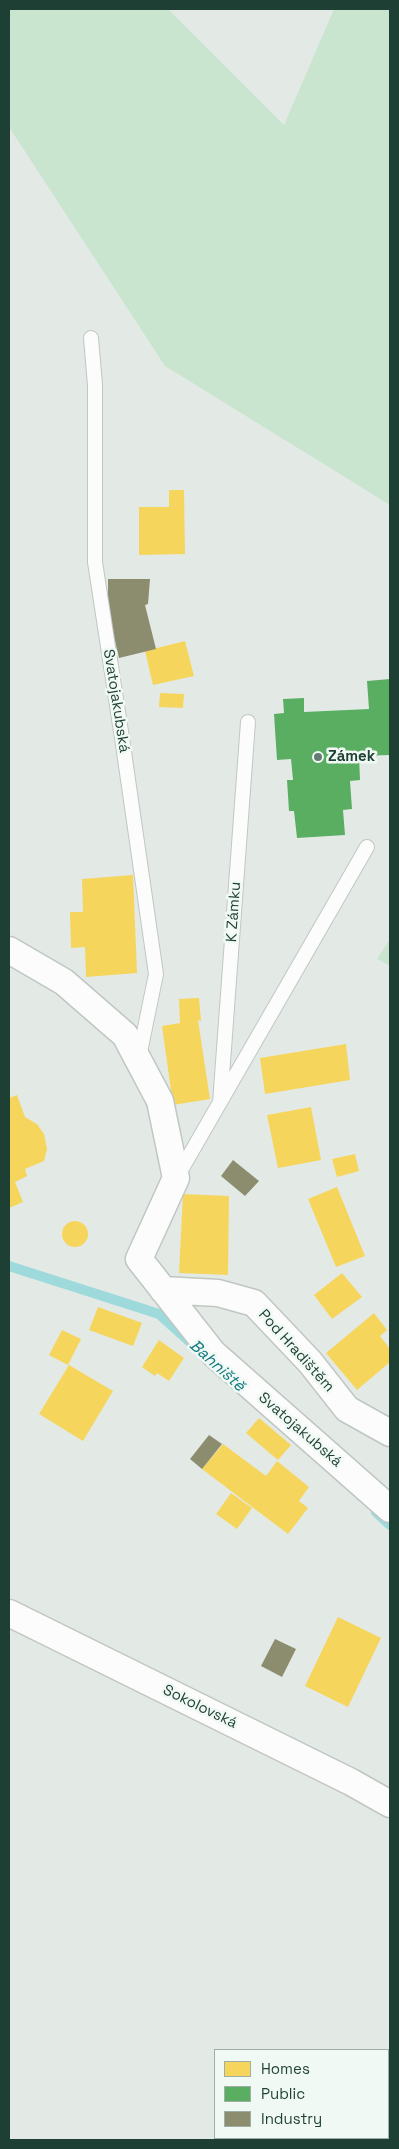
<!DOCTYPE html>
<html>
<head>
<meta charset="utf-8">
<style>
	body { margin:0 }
	#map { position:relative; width:399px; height:2149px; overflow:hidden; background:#e3eae6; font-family:"Space Grotesk",sans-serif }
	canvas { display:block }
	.frame { position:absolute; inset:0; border:10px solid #1e3f33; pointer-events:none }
	.legend { position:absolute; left:214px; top:2049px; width:175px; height:90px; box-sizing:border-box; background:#f1f9f4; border:1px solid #9dafa7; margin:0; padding:6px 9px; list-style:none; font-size:15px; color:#1e3f33 }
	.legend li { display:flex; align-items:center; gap:10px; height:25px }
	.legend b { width:25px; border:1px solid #9dafa7 }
</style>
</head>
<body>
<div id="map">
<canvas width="399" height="2149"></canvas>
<div class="frame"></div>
<ul class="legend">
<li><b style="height:14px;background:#f6d55c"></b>Homes</li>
<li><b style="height:14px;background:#5aae61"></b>Public</li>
<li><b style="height:14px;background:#8c8c6e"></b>Industry</li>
</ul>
</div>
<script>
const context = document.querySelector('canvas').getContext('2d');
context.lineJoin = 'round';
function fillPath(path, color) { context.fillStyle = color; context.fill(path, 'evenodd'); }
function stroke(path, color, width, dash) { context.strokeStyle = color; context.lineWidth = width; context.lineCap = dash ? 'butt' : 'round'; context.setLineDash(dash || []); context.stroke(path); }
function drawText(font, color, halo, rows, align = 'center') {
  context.font = font + ' "Space Grotesk",sans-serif'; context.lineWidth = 5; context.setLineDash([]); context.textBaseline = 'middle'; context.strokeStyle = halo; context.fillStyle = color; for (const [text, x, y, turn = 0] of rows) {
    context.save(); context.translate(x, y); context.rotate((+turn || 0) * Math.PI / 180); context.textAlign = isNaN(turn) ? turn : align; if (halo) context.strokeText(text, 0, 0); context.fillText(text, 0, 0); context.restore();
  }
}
fillPath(new Path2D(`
	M9,9H168L284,125L334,9H390V505L165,366L9,127Z
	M390,939V966L377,959Z`), '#cae5cf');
fillPath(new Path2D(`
	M169,490H184L185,554L139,555V507H169Z
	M185,641L194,676L153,685L145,651Z
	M160,693L184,694L183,708L159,707Z
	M133,875L137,973L86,977L85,947L71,948L70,912H83L82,879Z
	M199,998L201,1021L198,1020L210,1099L173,1105L162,1026L180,1023L179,999Z
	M346,1044L350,1080L265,1094L260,1058Z
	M17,1095L25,1117L37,1124L44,1134L47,1149L44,1161L25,1169L27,1176L15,1182L23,1202L9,1208V1098Z
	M311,1107L321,1160L278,1168L267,1115Z
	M355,1154L359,1171L337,1177L332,1159Z
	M337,1187L365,1256L336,1267L308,1199Z
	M183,1194L229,1196L228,1275L179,1273Z
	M62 1234a13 13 0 1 1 26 0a13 13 0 1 1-26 0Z
	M342,1273L362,1297L332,1319L314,1295Z
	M98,1307L142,1323L133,1346L89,1330Z
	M374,1313L387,1330L380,1336L390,1349V1362L357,1390L326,1353Z
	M62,1330L81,1339L68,1365L49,1355Z
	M159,1340L184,1358L169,1381L157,1373L155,1376L142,1367Z
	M69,1365L113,1391L83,1441L39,1414Z
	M259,1418L291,1445L278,1460L246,1433Z
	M223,1444L266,1476L277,1461L309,1487L299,1501L308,1508L288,1534L202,1469Z
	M231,1493L252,1508L237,1529L216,1514Z
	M338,1617L381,1638L348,1707L305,1686Z`), '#f6d55c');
fillPath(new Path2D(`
	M390,679V755L359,756L360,780L350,781L352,809L343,810L345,835L297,838L294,811H289L287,780H293L291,759L277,760L274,714L284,713L283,699L304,698V712L369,709L367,681Z`), '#5aae61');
fillPath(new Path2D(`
	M108,579H150L148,604L145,605L156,649L119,658L108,612Z
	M233,1160L259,1181L245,1196L221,1176Z
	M209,1435L222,1444L202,1469L190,1459Z
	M275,1639L296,1649L282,1677L261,1666Z`), '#8c8c6e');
stroke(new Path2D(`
	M9,1266L159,1314L190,1342
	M376,1512L390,1525`), '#9edadc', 10);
const service = new Path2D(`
	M91,338L95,385V562L122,738L156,974L139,1057
	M220,1103L248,722
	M177,1177L367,847`);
const minor = new Path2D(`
	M9,950L64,982L125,1035L160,1101L176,1178L139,1259L213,1353L390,1509
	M163,1290L218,1293L254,1303L310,1362L347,1409L390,1433
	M9,1613L351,1782L390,1804`);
stroke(service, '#c0c7c3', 16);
stroke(minor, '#c0c7c3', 29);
stroke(service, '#fbfcfb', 14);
stroke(minor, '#fbfcfb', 26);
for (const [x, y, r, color] of [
	[318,757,5,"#637b72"]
]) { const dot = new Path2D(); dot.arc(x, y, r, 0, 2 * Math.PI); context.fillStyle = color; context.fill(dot); stroke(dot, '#f1f9f4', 2); }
drawText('15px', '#1e3f33', '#f1f9f4', [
	["Svatojakubská",116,701,81],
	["K Zámku",234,912,-86],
	["Pod Hradištěm",296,1351,48],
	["Svatojakubská",300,1430,41],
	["Sokolovská",200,1707,26]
]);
drawText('bold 15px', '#1e3f33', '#f1f9f4', [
	["Zámek",328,757]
], 'left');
drawText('italic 16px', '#127982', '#f1f9f4', [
	["Bahniště",217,1366,42]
]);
</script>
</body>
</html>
